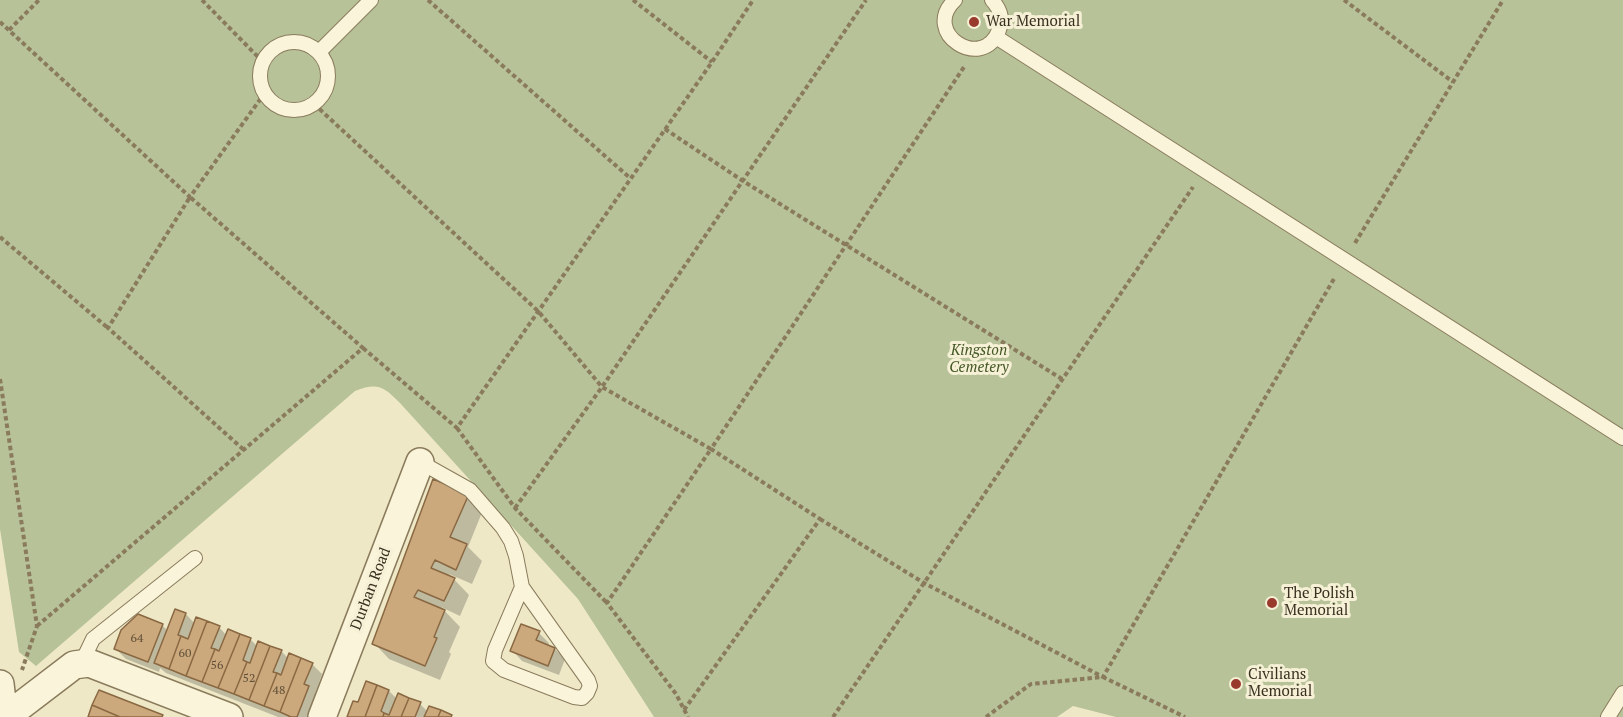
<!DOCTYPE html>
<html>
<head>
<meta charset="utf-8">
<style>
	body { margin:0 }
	canvas { display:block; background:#eee8c7 }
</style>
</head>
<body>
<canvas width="1623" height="717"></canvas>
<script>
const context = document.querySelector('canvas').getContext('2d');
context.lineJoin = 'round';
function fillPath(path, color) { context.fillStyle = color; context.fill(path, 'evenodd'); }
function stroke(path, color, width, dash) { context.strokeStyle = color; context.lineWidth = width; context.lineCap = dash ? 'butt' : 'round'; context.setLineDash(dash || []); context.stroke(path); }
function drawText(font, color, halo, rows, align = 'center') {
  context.font = font + ' "PT Serif",serif'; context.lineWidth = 6; context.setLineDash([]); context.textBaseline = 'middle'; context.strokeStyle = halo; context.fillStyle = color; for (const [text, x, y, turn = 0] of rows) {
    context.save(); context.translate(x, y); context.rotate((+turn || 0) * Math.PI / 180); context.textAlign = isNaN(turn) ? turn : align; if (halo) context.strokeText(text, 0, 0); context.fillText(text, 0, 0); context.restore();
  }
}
fillPath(new Path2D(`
	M0,0H1623V717H1116L1073,706L1057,717H654L578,599L400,403C384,387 378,382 355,391L36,666L19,652L0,529Z`), '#b7c299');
fillPath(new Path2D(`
	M468,495L483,510L468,547L482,561L472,584L449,574L469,595L460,616L441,607L460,627L449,652L451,654L440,680L389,659L374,643Z
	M176,611L186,614L195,624L219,627L227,636L250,639L258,647L281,651L289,659L312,664L322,674L315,694L318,698L311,717H278L166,673L160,668L159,672L126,659L115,648L162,625L168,631Z
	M539,633L549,643L548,646L555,649L565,659L559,675L522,661L512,650Z
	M389,691L397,699L420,704L428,712L453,717H348L359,704Z`), '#0003');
const building = new Path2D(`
	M433,479L469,494L450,537L467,544L456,570L435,560L431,568L455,578L444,601L418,590L414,597L445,610L434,637L437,638L425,666L372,644Z
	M175,609L186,613L178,635L181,636L169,669L154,663Z
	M138,614L163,624L148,662L114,649L121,630Z
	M196,617L207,621L186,676L169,669L181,636L188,639Z
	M207,621L220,626L211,648L215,649L202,682L186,676Z
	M521,624L540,631L536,640L555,648L548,666L510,651Z
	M228,629L240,634L218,688L202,682L215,649L219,651Z
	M240,634L251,638L243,660L247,662L234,694L218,688Z
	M258,641L270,646L249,700L234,694L247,662L250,663Z
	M270,646L282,650L273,672L277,673L264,706L249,700Z
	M289,653L301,658L280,712L264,706L277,673L281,675Z
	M301,658L313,663L304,684L309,686L297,717H291L280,712Z
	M366,681L377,685L365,717H347L353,701L358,702Z
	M377,685L389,690L381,711L384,713L383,717H365Z
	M99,690L163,715L162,717H120L92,705Z
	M398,693L409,698L401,717H383L384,713L389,715Z
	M409,698L421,702L415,717H401Z
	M92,705L120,717H88Z
	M429,706L441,710L438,717H424Z
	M441,710L452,715L451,717H438Z`);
fillPath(building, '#cca97d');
stroke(building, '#896842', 1.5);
const lane = new Path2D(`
	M955,0C920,33 983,73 999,30C1004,18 1000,9 992,0
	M996,37L1623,438
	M260 76a34 34 0 1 1 68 0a34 34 0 1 1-68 0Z
	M319,52L371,0
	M420,462L470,490L503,528L511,541L516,556L522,587L495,650L493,661L504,670L574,697L582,698L587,693L590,686L588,680L522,587
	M81,664L93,639L195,558
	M1608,717L1623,693`);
const street = new Path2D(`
	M0,684L4,717
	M6,717L74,665L89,663L229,717
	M322,717L420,462`);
stroke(lane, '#8a7b5c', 16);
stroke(street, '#8a7b5c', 30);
stroke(new Path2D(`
	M202,0L262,61
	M428,0L630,178
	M633,0L712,62
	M1344,0L1453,82
	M0,22L190,197L264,94
	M9,30L39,0
	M314,104L538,311L602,387L711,449L607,603L676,694L688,717
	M665,129L743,181L1062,379
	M0,237L108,328
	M1355,243L1503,0
	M363,348L457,428L712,62L753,0
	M0,379L37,626L22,670
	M457,428L515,508L607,603
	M515,508L602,387L866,0
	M820,519L924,583L1103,677L1335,277
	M37,626L363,348L190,197L108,328L244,450
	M684,710L820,519L711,449L964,67
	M833,717L1193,187
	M986,717L1031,684L1103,677L1185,717`), '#8a7b5c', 4, [4.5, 3]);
stroke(lane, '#f9f4da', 14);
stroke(street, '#f9f4da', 27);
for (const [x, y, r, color] of [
	[974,22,6,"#993b2c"],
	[1272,603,6,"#993b2c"],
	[1236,684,6,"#993b2c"]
]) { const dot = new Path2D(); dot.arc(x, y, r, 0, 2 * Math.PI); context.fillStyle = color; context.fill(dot); stroke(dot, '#f6f1d6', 2); }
drawText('12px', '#5e4e37', null, [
	["64",137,639],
	["60",185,654],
	["56",217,666],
	["52",249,679],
	["48",279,691]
]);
drawText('15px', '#3a3020', '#f6f1d6', [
	["War Memorial",986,22],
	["The Polish",1284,594],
	["Memorial",1284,611],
	["Civilians",1248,675],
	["Memorial",1248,692]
], 'left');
drawText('italic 15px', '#445726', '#f6f1d6', [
	["Kingston",979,351],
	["Cemetery",979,368]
]);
drawText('15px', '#3a3020', '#f6f1d6', [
	["Durban Road",371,589,-69]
]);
</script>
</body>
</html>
